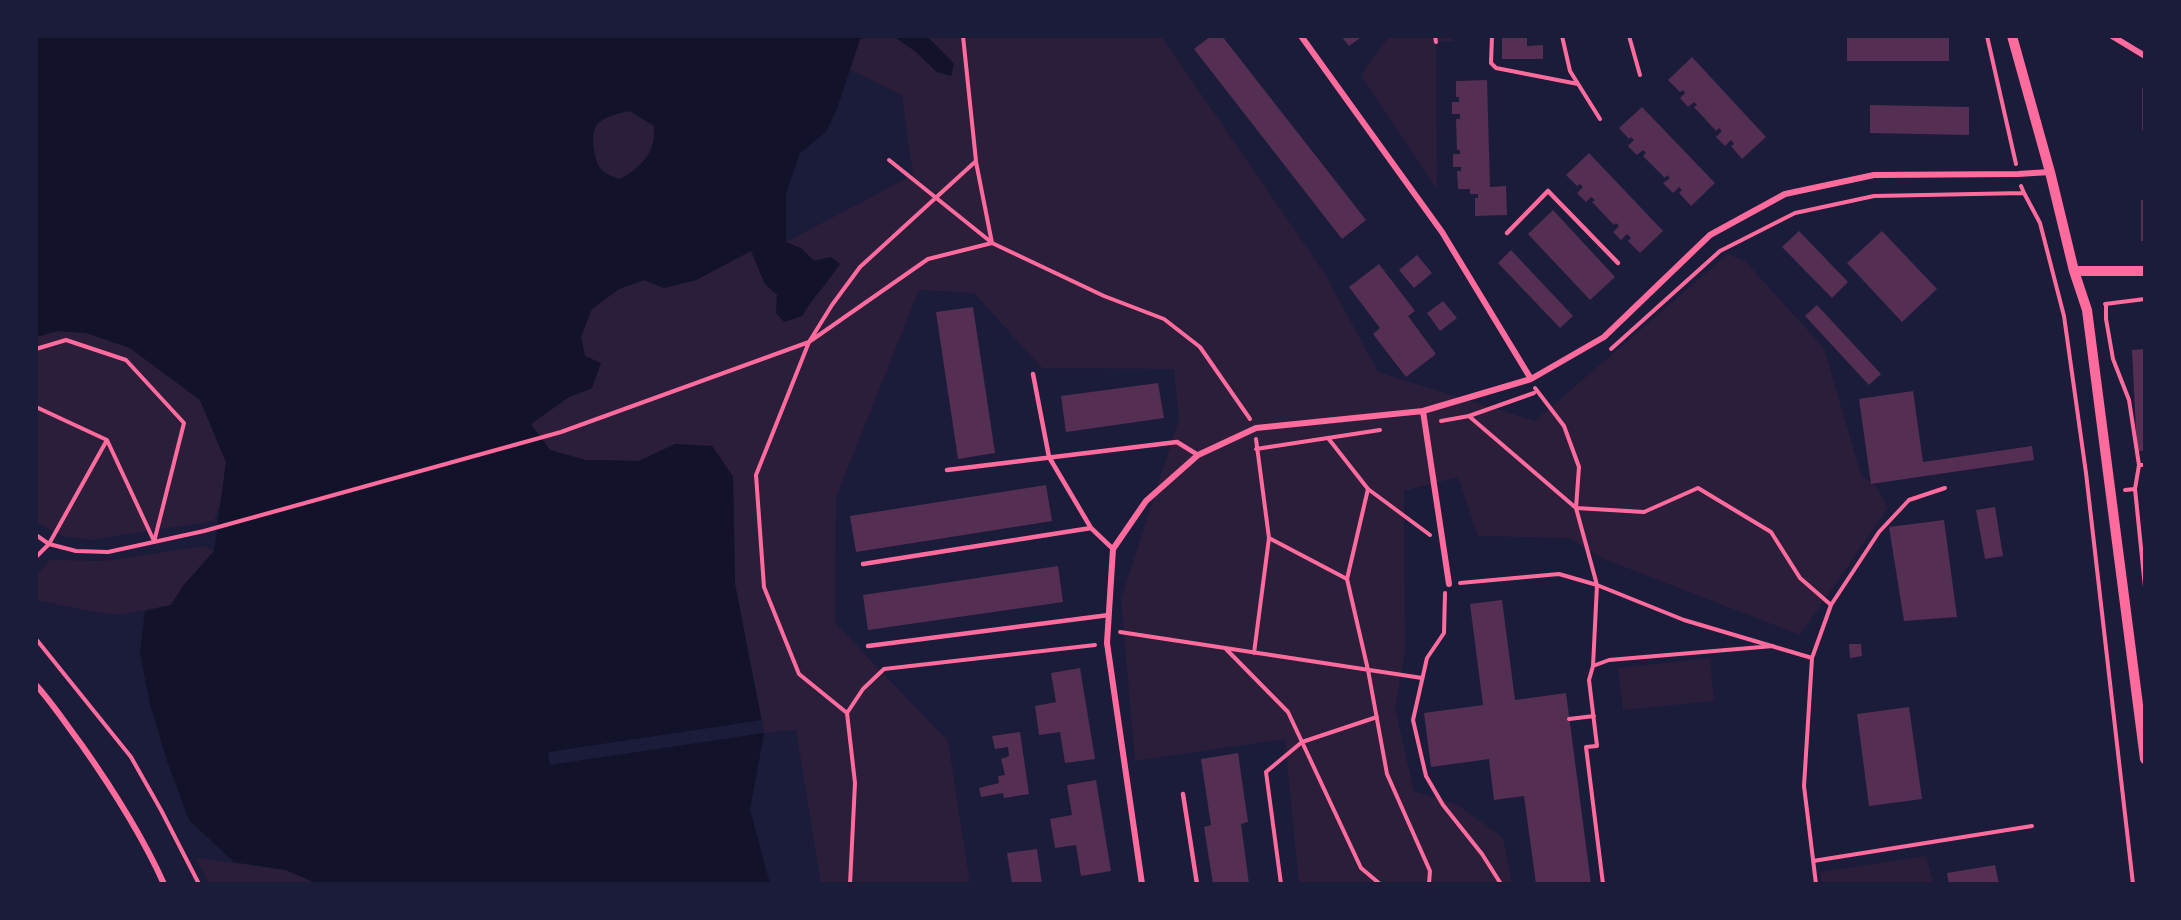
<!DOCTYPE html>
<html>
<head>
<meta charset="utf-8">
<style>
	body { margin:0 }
	#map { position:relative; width:2181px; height:920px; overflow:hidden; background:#1b1b3a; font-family:"Roboto Condensed",sans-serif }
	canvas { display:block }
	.frame { position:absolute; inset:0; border:38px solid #1b1b3a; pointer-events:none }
</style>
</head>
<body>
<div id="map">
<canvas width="2181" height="920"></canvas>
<div class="frame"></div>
</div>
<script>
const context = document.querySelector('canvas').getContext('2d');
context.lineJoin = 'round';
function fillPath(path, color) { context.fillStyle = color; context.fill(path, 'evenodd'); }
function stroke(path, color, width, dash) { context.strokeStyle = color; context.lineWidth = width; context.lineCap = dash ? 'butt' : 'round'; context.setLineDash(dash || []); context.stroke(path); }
fillPath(new Path2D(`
	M872,36H893L915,51L937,72L954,64L927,36H1161L1325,274L1378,372L1535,421L1728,254L1745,261L1824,348L1861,475L1877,487L1888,508L1800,635L1604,559L1569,538L1478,536L1458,477L1404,491L1405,653L1395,708L1414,791L1456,804L1503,838L1512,884H1299L1285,739L1135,761L1121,600L1179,419L1174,369L1042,368L974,293L919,290L836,497L835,623L948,741L970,884H821L796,730L764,733L735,584L733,477L712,446L675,445L639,461L585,460L550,450L530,424L569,397L592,388L581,337L591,309L619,289L644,280L664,288L696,280L751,250L765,284L802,316L813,298L826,285L830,257L814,261L802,249L786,242L913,175L902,95L849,69L860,39Z
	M1389,36H1453V41L1436,42L1437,189L1361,75Z
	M630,111L654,126C657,152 641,168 620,179C613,177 604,174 600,168C594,159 590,135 596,126C603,116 619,113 630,111Z
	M57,331L86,333L130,348L200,400L226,462L221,501L214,521L90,540L62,536L36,522V337Z
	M204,546L214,551L183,586L171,605L119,615L94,612L36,600V576L50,560L104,561Z
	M1710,658L1714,701L1623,710L1618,668Z
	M1926,856L1934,884H1822L1820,872Z
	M196,858L286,870L318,884H209Z`), '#2a1e3b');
fillPath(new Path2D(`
	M36,36H872L860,39L837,109L826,132L800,153L786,193V242L802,249L814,261L831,257L840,264C828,282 813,297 802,316L784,322L776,313L777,295L765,284L751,251L696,280L664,288L644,280L619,289L592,309L581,337L585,356L601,363L592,388L569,397L531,424L550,450L585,460L639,461L675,444L712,446L733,477L735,584L764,733L750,810L770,884H318L286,870L234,862L189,820L166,758L150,704L140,653L145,611L171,605L183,586L214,551L226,462L200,400L130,348L86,333L57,331L36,337ZM630,111L654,126C657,152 641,168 620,179C613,177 604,174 600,168C594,159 590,136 596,126C603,116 619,113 630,111Z
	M893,36H927L954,64L951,76L937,72L915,51Z`), '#12122b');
fillPath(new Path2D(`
	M762,720L764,733L550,765L548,752Z`), '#1b1b3a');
fillPath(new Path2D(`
	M1211,36H1222L1366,220L1342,239L1194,49Z
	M1341,36H1363L1349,46Z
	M1502,36H1527V46L1543,45V59H1502Z
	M1847,36H1949V61H1847Z
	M1692,57L1766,137L1742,159L1731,146L1734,144L1731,140L1725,146L1716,137L1722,131L1719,128L1716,131L1694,107L1697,105L1694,102L1688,107L1680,98L1685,93L1683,90L1680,92L1668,80Z
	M1487,80L1490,187L1506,186L1507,215L1475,216V198H1478V194H1470V189H1458L1457,171H1461V167H1453V154H1460V150H1457L1456,119H1460V114H1452V102H1459V97H1456V81Z
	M2142,88H2145V130H2142Z
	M1870,105L1969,107V135L1870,133Z
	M1642,107L1715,183L1691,206L1679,193L1682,190L1679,187L1673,193L1663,183L1670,178L1667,175L1665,178L1643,156L1646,153L1643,150L1637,155L1628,146L1634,140L1631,137L1629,139L1619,128Z
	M1589,153L1663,231L1640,253L1628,241L1631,238L1627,234L1621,240L1613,232L1619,226L1616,223L1614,225L1592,202L1595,200L1591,197L1586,202L1577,193L1583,187L1580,184L1577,186L1566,175Z
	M2141,200H2145V241H2141Z
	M1553,210L1615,277L1590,300L1528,234Z
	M1799,231L1848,282L1832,298L1782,247Z
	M1882,231L1937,289L1902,322L1847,263Z
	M1511,250L1573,316L1560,328L1498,263Z
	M1417,255L1432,273L1414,288L1399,270Z
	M1379,264L1415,311L1408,316L1436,354L1406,377L1373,334L1380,328L1349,287Z
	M1443,301L1457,318L1440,331L1427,313Z
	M1817,305L1881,374L1869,385L1805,316Z
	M973,307L995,453L958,459L936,312Z
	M2145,349V451H2137L2132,350Z
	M1158,383L1164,418L1066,432L1061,396Z
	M1913,391L1923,462L2032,446L2034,460L1871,484L1859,399Z
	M1046,485L1052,521L856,552L850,516Z
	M1995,507L2003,556L1985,559L1976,510Z
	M1944,520L1957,617L1904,621L1889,527Z
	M1058,566L1063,602L868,630L863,595Z
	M1502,600L1515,700L1566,693L1591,884H1536L1524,796L1494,800L1489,759L1431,767L1424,713L1483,705L1470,604Z
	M1849,644H1861L1862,656L1850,658Z
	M1080,668L1095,759L1065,763L1060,732L1039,735L1035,706L1056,702L1051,673Z
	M1909,707L1922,799L1869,806L1857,714Z
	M1020,732L1029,794L1004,798L1003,793L981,797L979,788L999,783L998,776L1005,775L1001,759L1009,756L1008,747L995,749L992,736Z
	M1238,753L1248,822L1241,824L1249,884H1213L1204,827L1211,825L1201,759Z
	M1096,780L1111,871L1081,876L1076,845L1055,848L1050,819L1072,815L1067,785Z
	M1037,849L1042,884H1012L1007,853Z
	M1995,865L1999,884H1949L1947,873Z`), '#542f53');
stroke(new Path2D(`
	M1435,36L1436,42
	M1492,36L1491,63L1496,68L1578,84
	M1562,36L1570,71L1600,119
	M1629,36L1640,75
	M1987,36L2016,164
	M889,160L991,242
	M976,162L992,243
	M2021,186L2024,193L2040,223L2064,316L2086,473L2133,884
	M2105,304L2145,299
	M2106,304V319L2113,359L2129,400L2139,465L2135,489L2125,490
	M36,349L66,340L126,360L184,423L154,542
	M1611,349L1720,251L1795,213L1874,196L2024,193
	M1535,388L1564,426L1579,467L1576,508L1644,512L1698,488L1771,532L1800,578L1831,605
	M36,407L107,440L154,541
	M1470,417L1576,508L1597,585L1684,620L1812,658
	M1441,421L1469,416L1534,393
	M1328,438L1368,489L1430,535
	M1256,449L1380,430
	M2139,465H2145
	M1368,489L1347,579L1368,670L1387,774L1430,871L1429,884
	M2135,489L2145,587
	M36,535L49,544L76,551L108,552L204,531L561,432L809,342L928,259L992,243L1104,296L1164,319L1200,347L1250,419
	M1269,538L1347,579
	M36,557L49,544L107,440
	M1460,583L1559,574L1597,585L1593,666
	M1445,593L1444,633L1427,658L1413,720L1426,776L1443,805L1482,854L1501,884
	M1120,632L1422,678
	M36,639L131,757L161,810L199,884
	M1226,649L1288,712L1361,868L1380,884
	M1254,653L1269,538L1256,439
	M847,713L799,674L764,587L756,475L809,342L832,305L860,267L976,161L963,36
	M1569,719L1594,716
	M1813,861L2032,826
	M850,884L855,783L847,713L863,689L884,669L1095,645
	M1281,884L1266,772L1302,742L1377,717
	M1603,884L1586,747L1597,746L1589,680L1593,666L1609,660L1773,646
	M1816,884L1804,786L1812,658L1831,605L1879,532L1909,500L1945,488`), '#ff6b9d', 4);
stroke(new Path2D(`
	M1507,233L1548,191L1618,263
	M1033,374L1049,457L1091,528
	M947,470L1177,442L1198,455
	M863,564L1091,528L1113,549
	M868,646L1109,615
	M1183,794L1197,884`), '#ff6b9d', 4.5);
stroke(new Path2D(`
	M1301,36L1442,232L1531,379
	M2112,36L2145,56
	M1423,411L1449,584
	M36,685C53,704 66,724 81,744C112,788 142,835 164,884
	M1142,884L1107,643L1113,549L1146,501L1198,455L1256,428L1423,411L1531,379L1604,337L1710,235L1785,194L1874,175L2018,174L2050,172`), '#ff6b9d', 6);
stroke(new Path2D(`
	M2012,36L2050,172L2074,271L2087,310L2145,759
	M2074,271H2145`), '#ff6b9d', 10);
</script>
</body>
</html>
